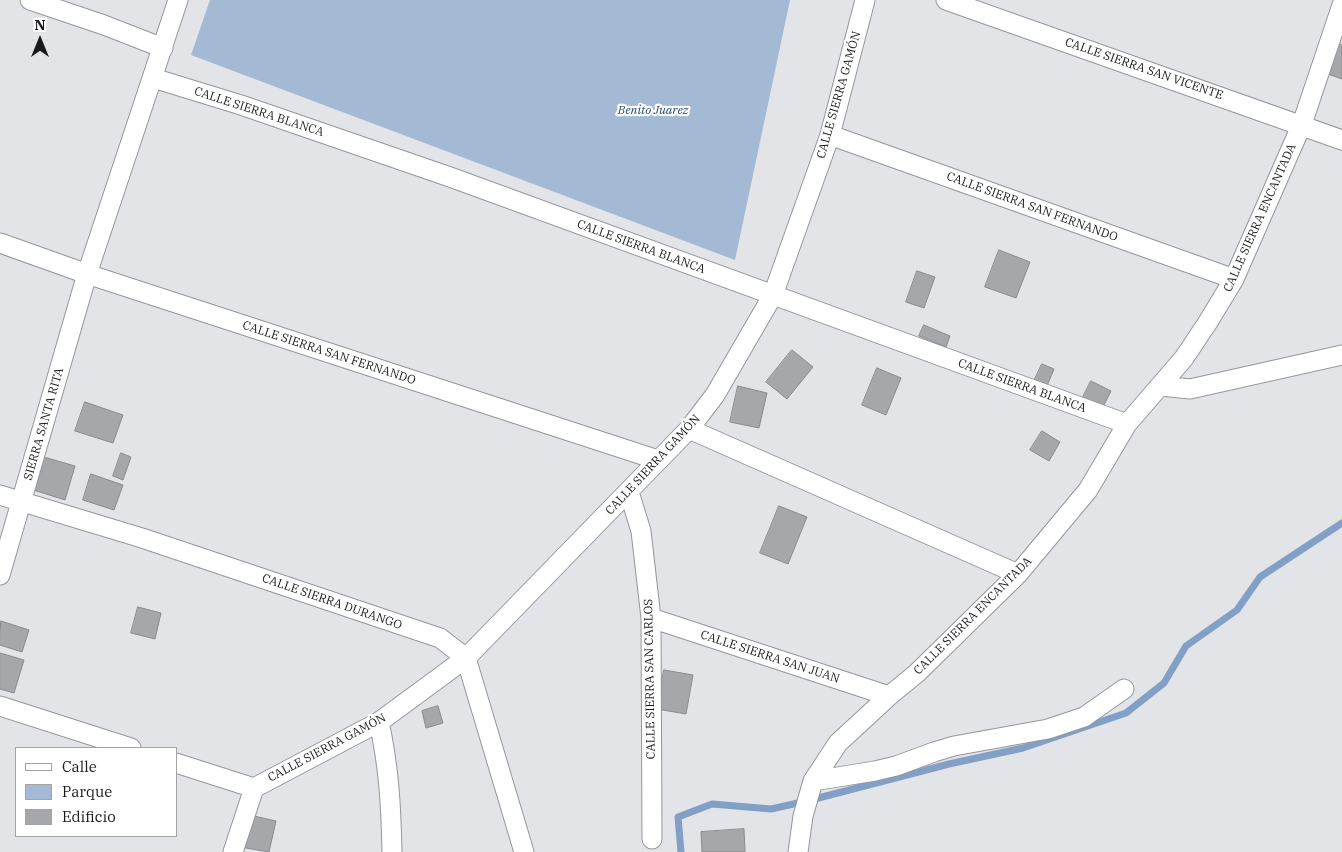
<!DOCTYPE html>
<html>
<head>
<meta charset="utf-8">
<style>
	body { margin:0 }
	#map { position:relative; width:1342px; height:852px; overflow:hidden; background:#e2e4e8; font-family:"IBM Plex Serif",serif }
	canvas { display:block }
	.legend { position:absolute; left:15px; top:747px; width:162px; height:90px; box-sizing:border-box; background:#fff; border:1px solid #a3a3a4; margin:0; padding:6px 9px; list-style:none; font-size:15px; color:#191a1b }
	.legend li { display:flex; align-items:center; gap:10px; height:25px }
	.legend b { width:25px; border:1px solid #a3a3a4 }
	.north { position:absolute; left:15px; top:15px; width:50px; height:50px; -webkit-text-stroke:4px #fff; paint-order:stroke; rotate:0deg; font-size:14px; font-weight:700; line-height:20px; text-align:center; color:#191a1b }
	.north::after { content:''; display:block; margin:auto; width:18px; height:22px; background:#191a1b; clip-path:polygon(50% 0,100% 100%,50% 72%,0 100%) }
</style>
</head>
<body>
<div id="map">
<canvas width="1342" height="852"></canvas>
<ul class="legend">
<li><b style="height:6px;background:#fff"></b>Calle</li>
<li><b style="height:14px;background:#a4b9d4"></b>Parque</li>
<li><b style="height:14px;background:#a5a7ab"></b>Edificio</li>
</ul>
<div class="north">N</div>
</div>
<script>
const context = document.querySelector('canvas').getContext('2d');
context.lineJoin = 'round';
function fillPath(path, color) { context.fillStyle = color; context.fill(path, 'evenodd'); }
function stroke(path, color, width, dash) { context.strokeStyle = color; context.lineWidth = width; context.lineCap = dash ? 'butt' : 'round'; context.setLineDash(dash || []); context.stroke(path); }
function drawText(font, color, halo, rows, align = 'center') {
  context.font = font + ' "IBM Plex Serif",serif'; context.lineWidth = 4.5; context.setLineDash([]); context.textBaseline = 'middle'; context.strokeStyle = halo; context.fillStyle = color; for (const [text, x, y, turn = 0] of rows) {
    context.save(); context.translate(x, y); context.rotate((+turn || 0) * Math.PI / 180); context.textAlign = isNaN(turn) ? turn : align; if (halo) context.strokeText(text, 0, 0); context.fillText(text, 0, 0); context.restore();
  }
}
fillPath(new Path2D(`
	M210,0H790L735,260L191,55Z`), '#a4b9d4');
stroke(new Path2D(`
	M681,852L678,817L712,804L771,809L807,801L949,764L1023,748L1126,713L1164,683L1186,646L1237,610L1260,577L1342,523`), '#829fc5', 7);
const building = new Path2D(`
	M1340,44L1342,45V79L1328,74Z
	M999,250L1030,262L1016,298L985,287Z
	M917,271L935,277L924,308L906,302Z
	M924,325L950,336L946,347L919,336Z
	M792,350L813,367L787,399L766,382Z
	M1042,364L1054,369L1047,386L1034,381Z
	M877,368L901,378L886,415L862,405Z
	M1091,381L1111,391L1103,407L1083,397Z
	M738,386L767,393L759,428L730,422Z
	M85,402L123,415L113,443L75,431Z
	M1042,431L1060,442L1049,461L1030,450Z
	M121,453L131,457L123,480L113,476Z
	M37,455L75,466L65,500L27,488Z
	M91,474L123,485L114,510L83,500Z
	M779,506L807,517L788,564L760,553Z
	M138,607L161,613L155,639L131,633Z
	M1,621L29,630L22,652L0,645Z
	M0,653L24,660L14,693L0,689Z
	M664,670L693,675L686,714L657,709Z
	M438,706L443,723L426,728L422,711Z
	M254,816L276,821L269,852L246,848Z
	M744,829L745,852H702L701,832Z`);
fillPath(building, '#a5a7ab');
stroke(building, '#898b8e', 1);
const street = new Path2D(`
	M30,0L104,25L163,48
	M946,0L1342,140
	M153,78L241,105L450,177L1127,424
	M830,135L1234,279
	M0,243L87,274L658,460
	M1161,386L1190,389L1342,355
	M689,429L1018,574
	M629,492L641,531L651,618L652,839
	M0,495L142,538L440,638L466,658L524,852
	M0,575L87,274L178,0
	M651,618L889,696
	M0,706L131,748
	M379,722C389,767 391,806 392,852
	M176,763L254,788
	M813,781L875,771L896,766L934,752L954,746L1048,729L1084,717L1124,689
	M254,788L379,722L466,658L689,429L715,395L773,295L830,135L865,0
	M233,852L254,788
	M798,852L803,816L813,781L838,743L889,696L917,673L1018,574L1088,490L1127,424L1184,358L1208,322L1234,279L1302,124L1342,5`);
stroke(street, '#94979a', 21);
stroke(street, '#fff', 19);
drawText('12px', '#191a1b', '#fff', [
	["CALLE SIERRA SAN VICENTE",1144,69,19],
	["CALLE SIERRA GAMÓN",839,95,-74],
	["CALLE SIERRA BLANCA",259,112,18],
	["CALLE SIERRA SAN FERNANDO",1032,207,20],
	["CALLE SIERRA ENCANTADA",1260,218,-66],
	["CALLE SIERRA BLANCA",641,247,20],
	["CALLE SIERRA SAN FERNANDO",329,353,18],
	["CALLE SIERRA BLANCA",1022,386,20],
	["SIERRA SANTA RITA",44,424,-74],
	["CALLE SIERRA GAMÓN",653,465,-47],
	["CALLE SIERRA DURANGO",332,602,19],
	["CALLE SIERRA ENCANTADA",973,616,-45],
	["CALLE SIERRA SAN JUAN",770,657,18],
	["CALLE SIERRA SAN CARLOS",650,679,-91],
	["CALLE SIERRA GAMÓN",327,748,-28]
]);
drawText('italic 12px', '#214a7b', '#fff', [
	["Benito Juarez",653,111]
]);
</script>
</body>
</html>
